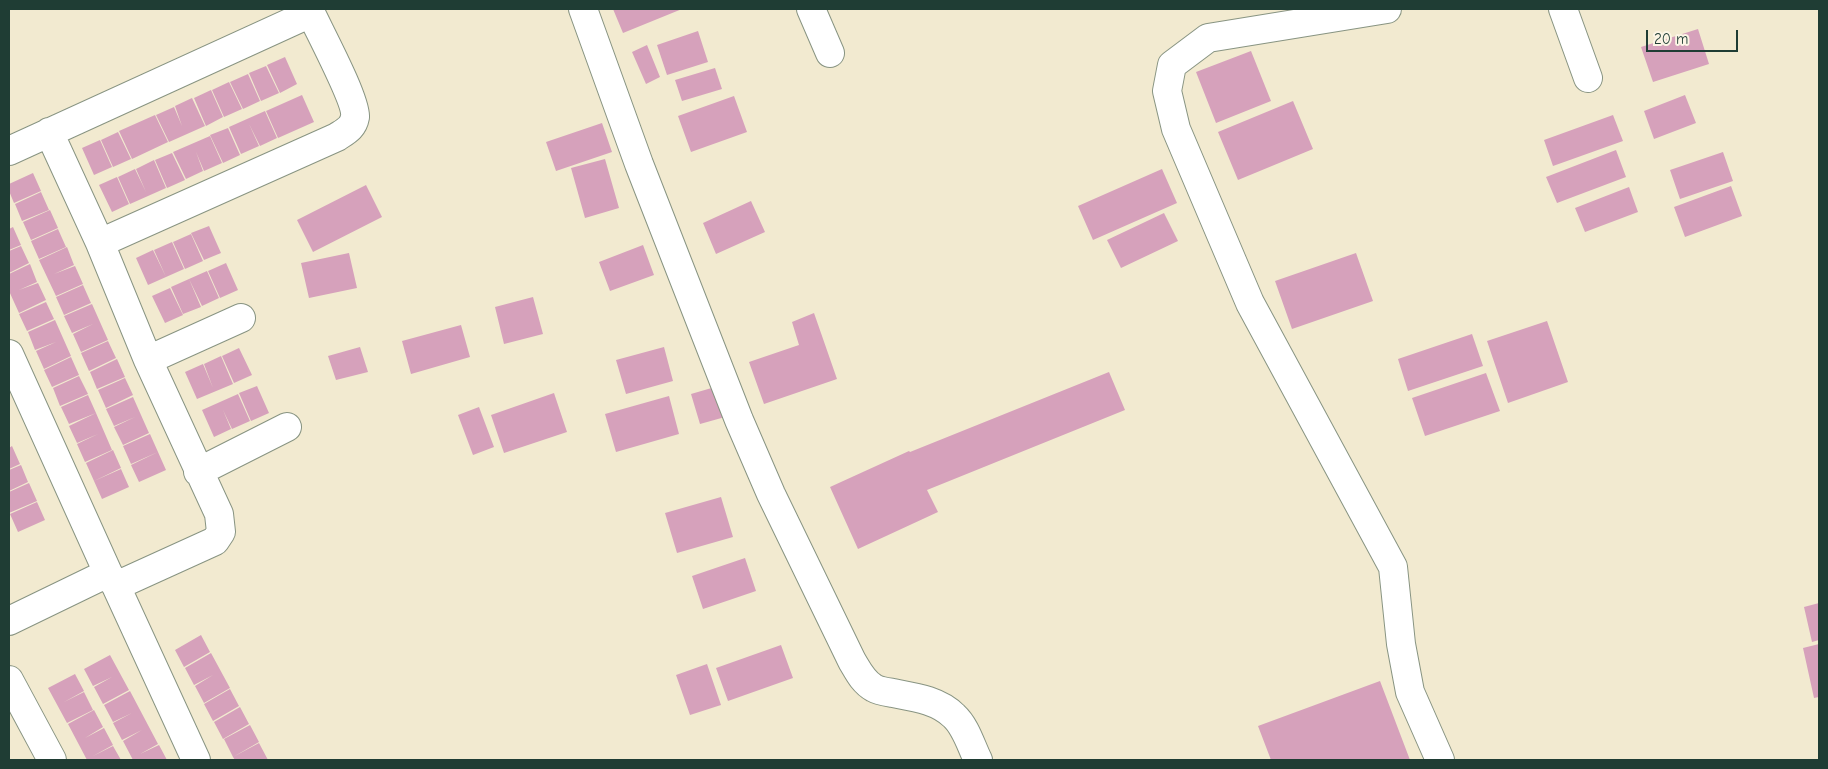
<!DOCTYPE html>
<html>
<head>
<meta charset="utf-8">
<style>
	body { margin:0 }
	#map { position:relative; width:1828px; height:769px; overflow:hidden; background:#f2ead0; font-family:"Comic Neue",sans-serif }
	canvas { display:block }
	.frame { position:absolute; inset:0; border:10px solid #1f3d34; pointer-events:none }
	.scale { position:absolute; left:1646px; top:30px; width:92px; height:22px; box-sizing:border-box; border:2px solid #1f3d34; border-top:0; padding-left:6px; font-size:15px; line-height:18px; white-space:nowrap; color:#1f3d34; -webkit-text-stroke:4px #fcf5e5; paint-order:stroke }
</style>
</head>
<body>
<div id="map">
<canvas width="1828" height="769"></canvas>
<div class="frame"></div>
<div class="scale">20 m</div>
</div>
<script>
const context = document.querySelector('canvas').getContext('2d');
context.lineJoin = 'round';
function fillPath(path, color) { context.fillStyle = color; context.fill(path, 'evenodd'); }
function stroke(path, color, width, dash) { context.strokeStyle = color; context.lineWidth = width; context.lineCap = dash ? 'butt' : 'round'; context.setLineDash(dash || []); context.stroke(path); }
fillPath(new Path2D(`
	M613,9H682L623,33Z
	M1698,29L1709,64L1653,82L1641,47Z
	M698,31L708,62L667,75L657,45Z
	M647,45L660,77L646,84L632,52Z
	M1251,51L1271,101L1216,123L1196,72Z
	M285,57L297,84L280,93L267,65Z
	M266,66L279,93L261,101L249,73Z
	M715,68L722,89L682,101L675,80Z
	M248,74L260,101L243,109L230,82Z
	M229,82L242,109L224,117L212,90Z
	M211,90L223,117L206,126L194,98Z
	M302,95L314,122L278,138L266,111Z
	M1685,95L1696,123L1654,139L1644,111Z
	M734,96L747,132L691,152L678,116Z
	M192,98L205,126L169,142L156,115L174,107L182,126L175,106Z
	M1293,101L1313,149L1238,180L1218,132Z
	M265,111L277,138L260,146L249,124L259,146L241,154L229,127Z
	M155,115L168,142L132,159L119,131Z
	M1613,115L1623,141L1553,166L1544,140Z
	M602,123L612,152L556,171L546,142Z
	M228,128L240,155L223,163L210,135Z
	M118,132L131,159L113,167L101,140Z
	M210,136L222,163L204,171L196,152L203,171L186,179L173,152Z
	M100,140L112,167L94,175L82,148Z
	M1616,150L1626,177L1557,203L1546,177Z
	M1723,152L1733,181L1680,199L1670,170Z
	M172,153L185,180L167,188L155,160Z
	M605,159L619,208L585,218L571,168Z
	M154,160L166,188L130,204L118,177L135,169L146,192L136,169Z
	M1162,169L1177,203L1093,240L1078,206Z
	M33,173L41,191L14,203L9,191V184Z
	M117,177L129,204L112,212L99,185Z
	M366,185L382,217L313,252L297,220Z
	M1731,186L1742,216L1685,237L1674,207Z
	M1629,187L1638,212L1585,232L1575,208Z
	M41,192L49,210L22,221L15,204Z
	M751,201L765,232L716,254L703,223Z
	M50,210L58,228L31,240L23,222Z
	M1164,213L1178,241L1121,268L1107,240Z
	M209,226L221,253L204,260L191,233Z
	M13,227L21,245L9,250V229Z
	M58,229L66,247L39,259L31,241Z
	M191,234L203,261L185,269L173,242Z
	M172,242L184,269L166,277L154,250Z
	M643,245L654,275L610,291L599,262Z
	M21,246L29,263L9,273V251Z
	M67,247L74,265L54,274L75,266L83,284L56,296L39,260Z
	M153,250L166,277L148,285L136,258Z
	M349,253L357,288L309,298L301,263Z
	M1356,253L1373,301L1292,329L1275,281Z
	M226,263L238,290L220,298L208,271Z
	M30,264L37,282L19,290L38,283L46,300L19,313L9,291V274Z
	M207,271L219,298L202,306L189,279Z
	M189,279L201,307L183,314L171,287Z
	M83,285L91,303L64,315L56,297Z
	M170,288L183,315L165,323L152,296Z
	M533,297L543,334L504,344L495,307Z
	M46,302L54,319L27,331L19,314Z
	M92,304L108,340L81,352L73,334L93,324L72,333L64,316Z
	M814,313L837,379L764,404L749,362L799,345L792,322Z
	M55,320L71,356L44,369L36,351L56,342L35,350L28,332Z
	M1547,321L1568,382L1508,403L1487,341Z
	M461,325L470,357L411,374L402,341Z
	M1472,334L1483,366L1408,391L1398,359Z
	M108,341L116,358L89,371L81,353Z
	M360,347L368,372L336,380L328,356Z
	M664,347L673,381L626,394L616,360Z
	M239,348L252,375L234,383L222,356Z
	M221,356L233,384L197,399L185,372L203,364L213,388L204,364Z
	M71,357L79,375L52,387L44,370Z
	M117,359L125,377L97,389L90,372Z
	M1109,372L1125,410L927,490L938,512L858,549L830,487L909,451L910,452Z
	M1486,373L1500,411L1425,436L1412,398Z
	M79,376L88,394L60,406L53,388Z
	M125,378L133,395L106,408L98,390Z
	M257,386L269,413L251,421L239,393Z
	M715,387L725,417L700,424L691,394Z
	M554,393L567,432L504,453L491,415Z
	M238,394L250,421L232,429L223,410L231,429L214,437L202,410Z
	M88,395L96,413L69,424L61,407Z
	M669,396L679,434L616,452L605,414Z
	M133,397L149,433L123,445L114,427L135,417L114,426L106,409Z
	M479,407L494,447L473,455L458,415Z
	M96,413L112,450L85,462L77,444L98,434L77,443L69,426Z
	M150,434L158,452L131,464L123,446Z
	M12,446L20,464L9,469V448Z
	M113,450L121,468L94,481L86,463Z
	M158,452L166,470L139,482L131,465Z
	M21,465L28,482L9,491V470Z
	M121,469L129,487L102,499L94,481Z
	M29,483L37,501L9,513V492Z
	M721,497L733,537L677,553L665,513Z
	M37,502L45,520L18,532L10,514Z
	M745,558L756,591L703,609L692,576Z
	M1819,603V640L1812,642L1804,607Z
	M201,635L210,652L184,667L175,650Z
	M1819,644V697L1814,698L1803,648Z
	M781,645L793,678L728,701L716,668Z
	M211,653L230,688L204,703L195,686L213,675L194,685L185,668Z
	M110,655L129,690L103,704L94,687L112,677L93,686L84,669Z
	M707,664L721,705L690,715L676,675Z
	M75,674L84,691L64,702L84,692L93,710L67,723L48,688Z
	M1380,681L1410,760H1271L1258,726Z
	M230,689L239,706L213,721L204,704Z
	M130,691L158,744L140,754L159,745L167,760H133L123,741L142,730L122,740L113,723L132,713L113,722L104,705Z
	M240,707L249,724L223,739L214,722Z
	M94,710L103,727L85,738L104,728L113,745L93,756L113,746L121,760H87L68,724Z
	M250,725L259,742L233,757L224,739Z
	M259,743L268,760H235L233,757Z`), '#d6a1bb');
const minor = new Path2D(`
	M583,9L639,164L739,420L771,494L852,661C858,671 863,682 874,688C879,691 887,692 893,693C914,697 938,700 954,716C966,727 971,746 978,760
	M811,9L830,53
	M1387,9L1208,38L1172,65L1167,91L1176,129L1250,303L1393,567L1401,644L1410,692L1440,760
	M1563,9L1588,78
	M49,132L100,243L148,360L219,514L221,532L215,541L116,586
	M9,151L311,13
	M100,243L337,137C346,131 353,128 355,117C357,101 318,29 309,9
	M9,354L108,573L116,586L196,760
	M148,360L241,318
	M198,472L287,427
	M9,621L108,573
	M9,680L52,760`);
stroke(minor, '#889482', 30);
stroke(minor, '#fff', 28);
</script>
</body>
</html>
